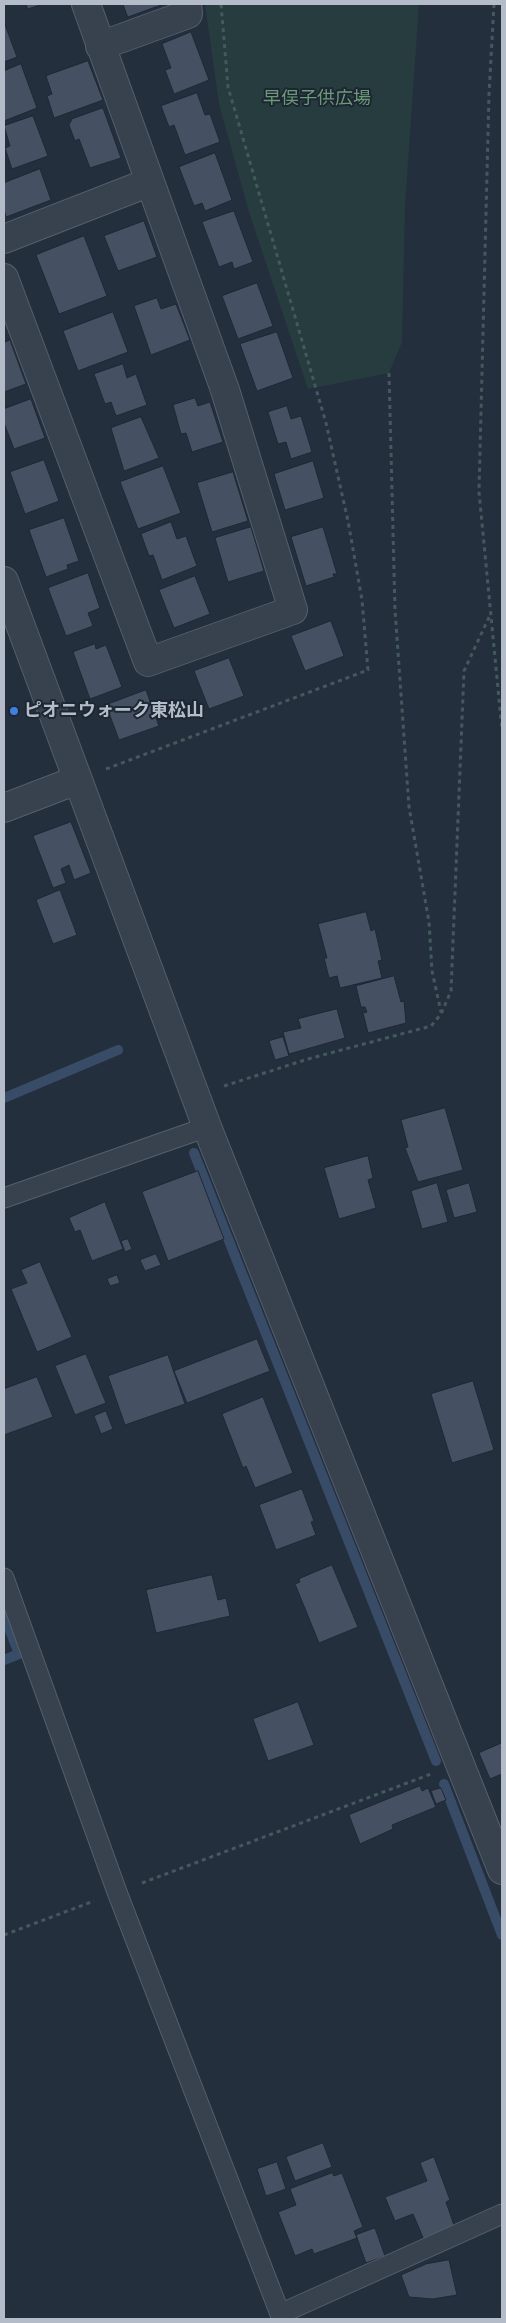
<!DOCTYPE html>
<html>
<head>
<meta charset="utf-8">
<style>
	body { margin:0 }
	#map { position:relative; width:506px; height:2323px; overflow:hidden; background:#242f3e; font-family:Raleway,sans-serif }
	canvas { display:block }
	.frame { position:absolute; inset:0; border:5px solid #b4bcc9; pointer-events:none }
</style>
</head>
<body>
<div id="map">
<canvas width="506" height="2323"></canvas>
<div class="frame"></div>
</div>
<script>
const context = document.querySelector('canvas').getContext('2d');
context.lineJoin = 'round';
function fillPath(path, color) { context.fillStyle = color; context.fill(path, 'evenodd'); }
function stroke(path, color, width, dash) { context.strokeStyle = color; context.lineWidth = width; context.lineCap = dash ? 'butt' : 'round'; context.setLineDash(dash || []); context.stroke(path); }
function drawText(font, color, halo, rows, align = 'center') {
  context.font = font + ' Raleway,"Noto Sans JP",sans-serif'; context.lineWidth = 4; context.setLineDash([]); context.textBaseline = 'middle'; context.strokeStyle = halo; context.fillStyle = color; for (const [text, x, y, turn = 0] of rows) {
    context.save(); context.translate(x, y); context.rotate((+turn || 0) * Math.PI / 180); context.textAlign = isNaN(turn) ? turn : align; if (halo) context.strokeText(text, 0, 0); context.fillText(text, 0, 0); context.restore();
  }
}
fillPath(new Path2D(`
	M205,4H419L405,205L402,342L389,373L308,389L249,212L219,104Z`), '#263c3f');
stroke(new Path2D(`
	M4,1098L118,1050
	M194,1153L436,1761
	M4,1615L19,1654L4,1660
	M444,1784L502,1935`), '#394c67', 10);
const building = new Path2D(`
	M26,4H43L28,9Z
	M123,4H164L128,17Z
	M4,22L17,57L4,62Z
	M191,32L209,80L174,94L165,70L171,68L162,44Z
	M88,61L103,100L54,118L47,96L52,94L46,76Z
	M21,64L37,108L4,121V71Z
	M197,93L205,115L210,114L220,142L185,155L174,125L169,127L161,106Z
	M103,108L121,158L90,168L79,139L75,141L69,125L72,119Z
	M33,116L48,156L12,169L5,148L10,146L4,126Z
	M215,153L232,200L205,211L202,203L194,206L179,167Z
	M40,169L51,200L6,217L4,210V183Z
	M234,211L253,262L234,269L232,262L219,267L202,222Z
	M144,221L157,257L118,271L104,236Z
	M84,236L107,296L59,314L36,255Z
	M257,283L273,326L238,339L222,296Z
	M157,298L161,309L176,304L190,340L151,355L134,306Z
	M113,312L128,352L78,371L63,331Z
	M277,332L293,378L257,391L240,344Z
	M10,340L26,384L4,392V343Z
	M123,364L127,378L136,374L147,405L116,416L111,402L105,404L94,374Z
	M195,398L198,406L210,402L223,442L192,452L186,433L181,434L173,405Z
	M31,399L45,438L14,449L4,423V409Z
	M287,406L291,419L301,416L312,452L291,459L286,442L278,444L268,412Z
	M141,417L159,458L124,471L111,428Z
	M44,460L59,501L25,514L10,472Z
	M313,461L324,498L285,510L274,474Z
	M163,466L181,513L138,529L120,482Z
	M233,472L248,521L212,532L197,483Z
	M64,518L79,561L67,565L68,569L46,577L29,530Z
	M171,522L177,539L186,536L197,566L162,580L153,555L149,556L141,534Z
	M251,527L264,571L228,582L215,538Z
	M323,527L337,574H333L334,577L306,586L291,537Z
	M88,573L100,608L88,613L93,626L66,636L48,588Z
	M195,576L210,614L174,628L159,590Z
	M331,621L344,656L305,671L291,636Z
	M95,644L96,649L106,645L122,687L90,699L73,652Z
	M229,658L244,696L209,709L194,671Z
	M146,690L159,726L119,740L106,705Z
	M71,822L91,873L74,880L69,865L61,869L66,883L53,888L33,836Z
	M60,890L77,935L53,944L36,900Z
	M366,912L371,931L375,929L382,960L378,961L382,978L340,988L337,976L329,978L324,958H327L318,924Z
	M394,976L401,1002L404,1001L406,1023L368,1033L363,1013L367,1012L365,1007H361L356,986Z
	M337,1009L345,1038L289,1054L283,1032L301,1028L298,1019Z
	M283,1037L289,1056L275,1060L269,1041Z
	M445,1108L463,1170L418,1182L405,1148L408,1147L401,1120Z
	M368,1156L373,1178L368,1180L376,1208L339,1219L324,1168Z
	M198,1171L224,1239L168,1261L142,1192Z
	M437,1183L448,1222L422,1229L411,1191Z
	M469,1183L477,1212L454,1218L446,1190Z
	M105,1202L123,1249L92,1261L80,1230L75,1232L69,1218Z
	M128,1239L132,1249L125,1252L121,1241Z
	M156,1254L161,1265L145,1271L140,1260Z
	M40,1262L72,1337L37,1352L11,1289L27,1283L21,1270Z
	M117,1275L120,1283L110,1286L107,1279Z
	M257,1339L270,1371L187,1403L174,1371Z
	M86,1354L106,1403L75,1415L55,1366Z
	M168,1355L185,1404L125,1425L108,1376Z
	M37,1377L53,1417L4,1435V1389Z
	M473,1381L494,1450L452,1463L431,1394Z
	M263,1397L293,1473L255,1488L246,1466L243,1468L222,1414Z
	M106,1411L113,1429L101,1434L94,1416Z
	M302,1489L314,1521L311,1522L316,1535L276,1550L259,1505Z
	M332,1565L358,1627L319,1643L295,1584L300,1582L299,1579Z
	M212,1575L218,1600L226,1598L230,1616L156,1633L146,1590Z
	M298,1702L314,1745L268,1761L253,1719Z
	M502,1743V1774L490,1779L479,1753Z
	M420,1786L422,1791L428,1788L436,1807L392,1825L393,1829L360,1844L349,1815Z
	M441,1788L446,1800L436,1804L431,1791Z
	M323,2143L332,2167L295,2181L286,2157Z
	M434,2157L450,2200L446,2202L455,2228L424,2240L413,2214L395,2221L385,2197L427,2181L420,2163Z
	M277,2162L286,2189L266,2196L257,2169Z
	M332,2173L334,2176L342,2173L363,2227L354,2231L357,2238L314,2254L312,2249L295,2256L278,2212L296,2205L290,2189Z
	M375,2228L385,2256L366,2263L356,2235Z
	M449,2260L457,2295L433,2299L409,2297L401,2275L426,2264Z`);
fillPath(building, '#455162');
stroke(building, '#1f2835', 1);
const service = new Path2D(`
	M4,1198L207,1127
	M4,1578L117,1892L282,2319
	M280,2314L502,2214`);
const minor = new Path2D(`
	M100,46L188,14L187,4
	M4,239L150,182
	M4,278L148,662L293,610L225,390L86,4
	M4,581L207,1127L502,1870
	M4,808L77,780`);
stroke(service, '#565f6c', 21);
stroke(minor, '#565f6c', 30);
stroke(new Path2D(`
	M494,4L489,94L479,492L502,730
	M389,373L395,610L409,807L429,922L432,971L441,1012
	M106,769L368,670L362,600L348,521L326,423L228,87L221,4
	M224,1086L308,1059L431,1026L441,1014L451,991L464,671L491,613
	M142,1883L431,1774
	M4,1935L94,1901`), '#44595c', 3, [4, 4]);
stroke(service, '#38414e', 19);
stroke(minor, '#38414e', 28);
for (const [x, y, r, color] of [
	[14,711,5,"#3f7fe0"]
]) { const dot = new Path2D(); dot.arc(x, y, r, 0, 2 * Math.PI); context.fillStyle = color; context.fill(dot); stroke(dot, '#1d2633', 2); }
drawText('18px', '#6b9a76', '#1d2633', [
	["早俣子供広場",317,99]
]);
drawText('bold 18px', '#b4bcc9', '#1d2633', [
	["ピオニウォーク東松山",24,711]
], 'left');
</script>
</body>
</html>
